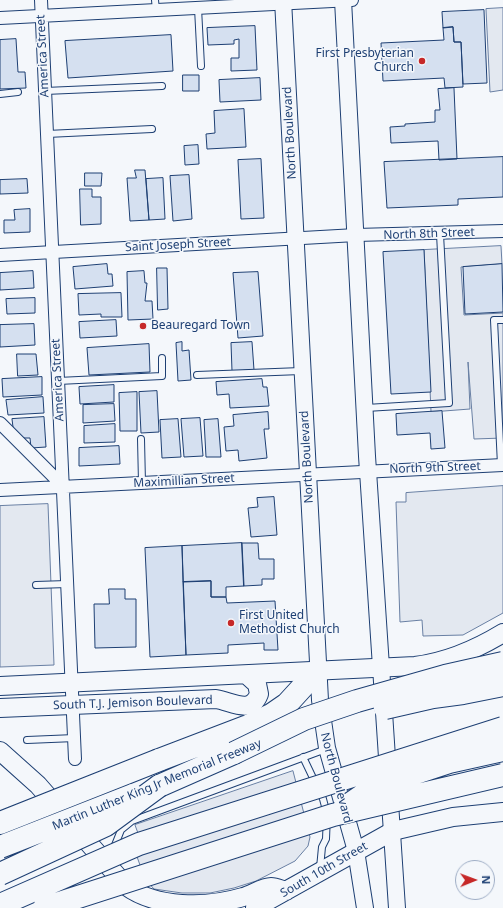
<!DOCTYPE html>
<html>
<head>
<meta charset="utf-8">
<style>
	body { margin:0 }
	#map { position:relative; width:503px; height:908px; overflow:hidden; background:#f4f7fb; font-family:"Noto Sans",sans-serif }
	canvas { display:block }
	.north { position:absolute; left:455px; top:860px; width:40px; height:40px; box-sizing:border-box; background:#f4f7fb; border:1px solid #9eadc5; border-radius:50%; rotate:89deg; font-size:11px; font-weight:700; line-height:16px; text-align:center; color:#1d3f73 }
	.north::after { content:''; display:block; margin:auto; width:14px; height:18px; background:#c62828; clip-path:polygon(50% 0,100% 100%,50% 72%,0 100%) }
</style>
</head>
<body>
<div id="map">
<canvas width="503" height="908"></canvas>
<div class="north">N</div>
</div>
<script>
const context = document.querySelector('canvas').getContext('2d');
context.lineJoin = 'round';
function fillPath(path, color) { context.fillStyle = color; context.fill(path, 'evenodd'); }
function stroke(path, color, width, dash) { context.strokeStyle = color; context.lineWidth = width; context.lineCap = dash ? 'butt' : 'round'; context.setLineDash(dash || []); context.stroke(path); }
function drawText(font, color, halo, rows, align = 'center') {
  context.font = font + ' "Noto Sans",sans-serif'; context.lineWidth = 3; context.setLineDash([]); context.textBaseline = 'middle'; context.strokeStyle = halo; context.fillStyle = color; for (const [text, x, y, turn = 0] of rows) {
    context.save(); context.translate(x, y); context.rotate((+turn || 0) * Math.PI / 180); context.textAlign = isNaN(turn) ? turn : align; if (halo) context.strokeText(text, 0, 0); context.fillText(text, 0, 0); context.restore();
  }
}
const parking = new Path2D(`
	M503,8V90L490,92L486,9Z
	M501,246L502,264L461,267L464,315L503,313V438L474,439L468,362L470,409L431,412L424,250Z
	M503,486V613L463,635L423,636L422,620L400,622L396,502H406V493Z
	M48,504L54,665L0,667V506Z
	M293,771L310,837L308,846L295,861L256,881L234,888L210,893H182L154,889L145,879L131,840L139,836L135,825Z`);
fillPath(parking, '#e3e8f0');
stroke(parking, '#687fa3', 1);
const building = new Path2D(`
	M484,10L487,83L463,84L461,42H454L453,27L443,28L442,12Z
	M255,26L257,70L231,71V58H239V39L234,40V44L208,45L207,28Z
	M453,27L454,42H461L463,87L445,88L444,78L383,81L381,43L444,40L443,28Z
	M171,35L173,71L68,78L65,41Z
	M16,39L18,72H25L26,88L0,89V40Z
	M183,75H199V91H183Z
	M260,78L261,100L220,102L219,80Z
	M454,88L457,159L439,160L438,141L391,143L390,127L405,126V124L435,122V110H440L438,89Z
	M244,109L246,147L207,149L206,134L215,133L214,111Z
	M198,145L199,164L185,165L184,146Z
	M503,157V197L458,199V205L387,208L384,162Z
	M261,159L264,218L241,219L238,160Z
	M135,170H145L149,220L130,221L127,178H136Z
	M85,173H102L101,186H85Z
	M189,175L192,219L173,221L170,176Z
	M163,178L165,219L149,220L146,179Z
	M27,179L28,193L0,194V180Z
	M80,189H92V197H101V224L81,225Z
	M30,209V232L4,233V220H15L14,210Z
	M424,250L431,392L391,394L383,252Z
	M107,264L108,274H112L113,286L75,289L73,267Z
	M502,264L503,312L465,314L463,267Z
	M157,268H167L168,309L158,310Z
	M33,271L34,288L0,290V273Z
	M144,271L145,283H147L145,301H152L153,319L128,320L127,272Z
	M258,272L263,336L238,338L233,273Z
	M121,293L122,317H101V314L79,315L78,294Z
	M35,298V313L7,314L6,299Z
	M116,320L117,336L80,338L79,322Z
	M34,324L35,345L0,347V325Z
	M182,342V351L189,350L191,380L178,381L176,343Z
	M252,342L254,370L232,371L231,343Z
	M149,344L150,372L89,375L87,348Z
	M17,354H36L38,375L18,376Z
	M42,377V395L3,397L2,379Z
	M262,379L263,387H267L269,406L230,408L229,394L217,395L216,382Z
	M114,385V402L80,404L79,387Z
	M157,391L159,432L141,433L139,392Z
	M137,392V431H120L119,393Z
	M43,397L44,413L8,415L6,400Z
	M114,404L115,421L83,423V405Z
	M442,411L445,448L431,449L430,433L397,435L396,414Z
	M268,412L269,429H264L267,458L239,461L238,450L226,451L224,427L234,426L233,415Z
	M44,417L46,447L31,448L30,438H21L13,427L12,419Z
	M200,418L203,456L184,457L181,419Z
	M178,419L181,457L162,458L160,420Z
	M218,419L221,457H206L204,420Z
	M115,424V442L84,443V426Z
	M119,446L120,464L79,466V448Z
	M274,497L277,535L251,537L248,508L258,507L257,498Z
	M242,543H258L259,559H274V579H262V585L244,586Z
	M242,543L244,586L226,587V597H211V581L183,582L182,546Z
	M182,546L186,655L150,657L145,548Z
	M211,581V597H226L227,603L275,601L278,650H264V643L228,645V653L186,655L183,582Z
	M109,589H125V599H136V647L95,648L94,604H109Z`);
fillPath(building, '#d5e0f0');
stroke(building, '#1d3f73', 1);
const service = new Path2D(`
	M155,0L156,10
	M198,8L201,66
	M45,91L162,86
	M0,94L18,92
	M47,134L152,129
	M197,375L301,371
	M58,381L162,376V358
	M366,408L449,403L440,234
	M141,439L142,483
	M501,465L494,320H503
	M36,585L67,584
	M27,740L75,738
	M303,757L323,799L327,814L326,839L322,847L320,868
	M113,850L121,830L132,821L326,749`);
const minor = new Path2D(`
	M41,0L75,759
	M0,18L352,0
	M0,255L356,235L503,231
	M0,423L63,486
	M0,490L503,465`);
const tertiary = new Path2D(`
	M283,0L320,700L327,748L356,851L365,908
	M343,0L367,456L397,908`);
const secondary = new Path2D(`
	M0,686L415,666C447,662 475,650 503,633
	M0,708L216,699C233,702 251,715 259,694L257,684L247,675
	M0,751L38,785L126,886C156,908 206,908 243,897C251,895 263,887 271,887C276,887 282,890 286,891
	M255,908L393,831L453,817L503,812`);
const motorway = new Path2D(`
	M159,760L248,726L271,715L287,704L318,670
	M159,786L234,753`);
stroke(service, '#1d3f73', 8);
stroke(minor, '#1d3f73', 14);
stroke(tertiary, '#1d3f73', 18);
stroke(secondary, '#1d3f73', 20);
stroke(motorway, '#1d3f73', 24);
stroke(service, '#f4f7fb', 6);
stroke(minor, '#f4f7fb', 12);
stroke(tertiary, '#f4f7fb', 16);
stroke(secondary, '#f4f7fb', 18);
stroke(motorway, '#f4f7fb', 22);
const motorwayBridge = new Path2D(`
	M385,708L433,697L463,693L503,685
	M234,753L304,719L357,701L445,676L503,663
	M344,808L376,786L449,762L503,750
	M0,823L159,760
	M0,847L133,795
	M0,874L106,825L159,786
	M0,905L139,844L503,728
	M44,908L333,815L503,775`);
stroke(motorwayBridge, '#1d3f73', 24, []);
stroke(motorwayBridge, '#f4f7fb', 22);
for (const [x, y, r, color] of [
	[422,61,4,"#c62828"],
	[143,326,4,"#c62828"],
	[231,623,4,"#c62828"]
]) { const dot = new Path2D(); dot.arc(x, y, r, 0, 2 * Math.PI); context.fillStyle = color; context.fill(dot); stroke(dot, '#f4f7fb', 1.5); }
drawText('12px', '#1d3f73', '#f4f7fb', [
	["First Presbyterian",414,54,"right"],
	["Church",414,68,"right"],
	["Beauregard Town",151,326],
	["First United",239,616],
	["Methodist Church",239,630]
], 'left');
drawText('12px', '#1d3f73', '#f4f7fb', [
	["America Street",43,56,-93],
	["North Boulevard",290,133,-93],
	["North 8th Street",429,234,-2],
	["Saint Joseph Street",178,245,-3],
	["America Street",58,380,-93],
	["North Boulevard",307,457,-93],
	["North 9th Street",435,468,-2],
	["Maximillian Street",184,481,-3],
	["South T.J. Jemison Boulevard",133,703,-2],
	["North Boulevard",336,778,75],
	["Martin Luther King Jr Memorial Freeway",157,785,-22],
	["South 10th Street",324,870,-30]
]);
</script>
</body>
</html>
